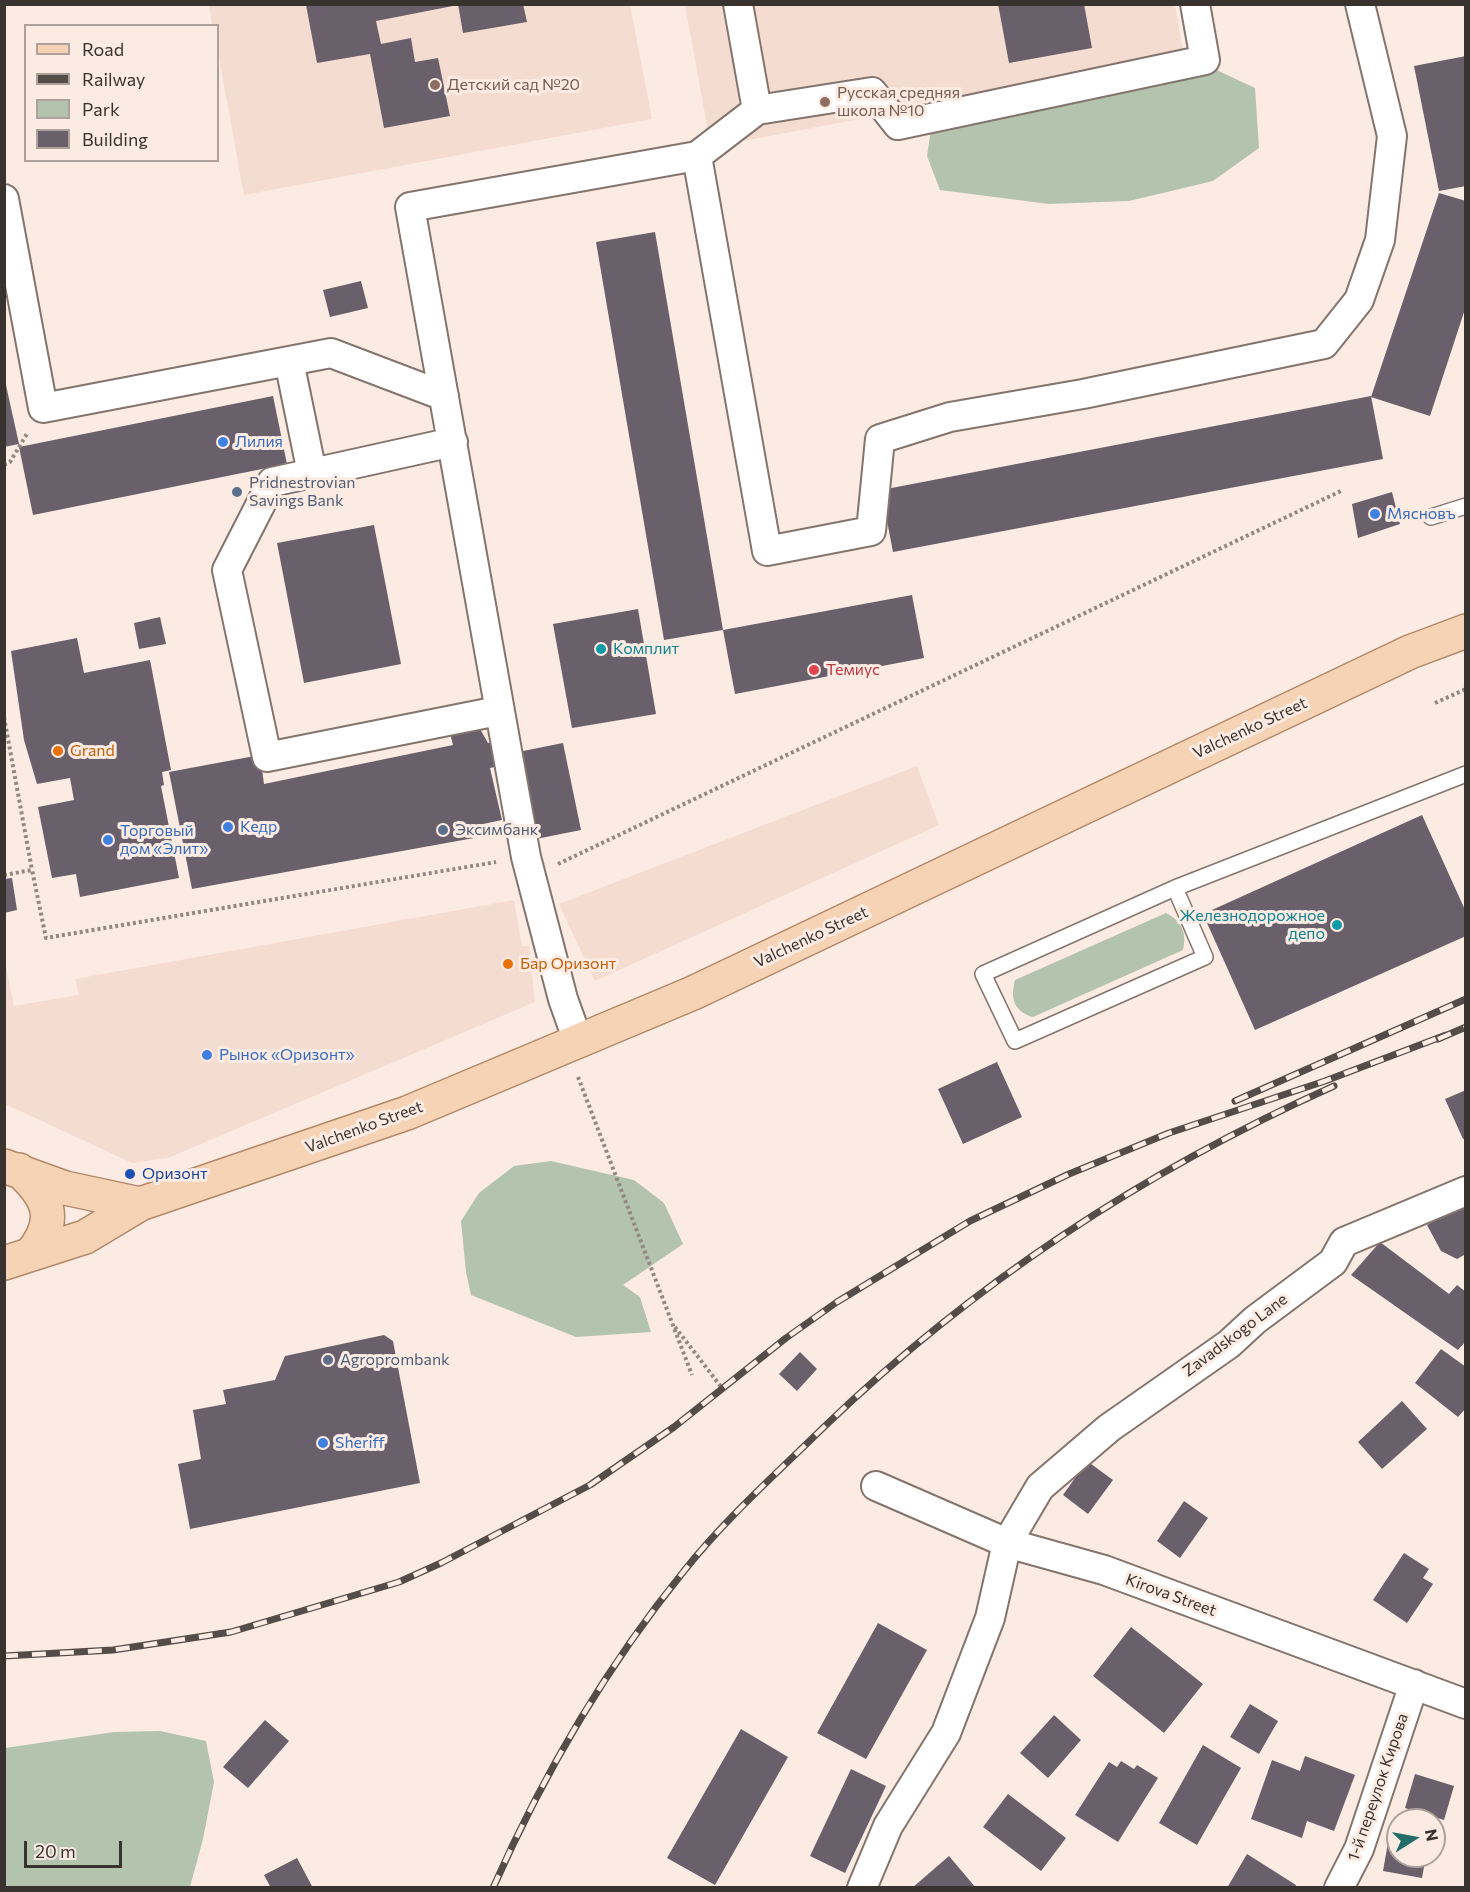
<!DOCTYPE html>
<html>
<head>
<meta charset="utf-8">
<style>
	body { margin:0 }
	#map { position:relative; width:1470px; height:1892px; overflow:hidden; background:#fcebe3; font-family:Commissioner,sans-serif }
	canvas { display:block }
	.frame { position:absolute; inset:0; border:6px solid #393330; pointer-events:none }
	.legend { position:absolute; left:24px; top:24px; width:195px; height:138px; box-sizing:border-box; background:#fcebe3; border:2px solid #aea19b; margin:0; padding:8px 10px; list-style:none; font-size:18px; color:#393330 }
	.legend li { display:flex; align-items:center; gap:12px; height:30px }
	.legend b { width:30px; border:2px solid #aea19b }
	.north { position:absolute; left:1386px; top:1808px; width:60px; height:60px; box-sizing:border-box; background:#fcebe3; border:2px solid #aea19b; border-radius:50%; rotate:79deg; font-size:16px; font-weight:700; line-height:24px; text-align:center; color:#393330 }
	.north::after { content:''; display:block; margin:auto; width:21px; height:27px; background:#236d69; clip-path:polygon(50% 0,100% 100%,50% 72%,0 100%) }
	.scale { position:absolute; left:24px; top:1841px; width:98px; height:27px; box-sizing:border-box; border:3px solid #393330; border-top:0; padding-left:8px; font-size:18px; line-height:21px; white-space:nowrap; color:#393330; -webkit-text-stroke:4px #fcebe3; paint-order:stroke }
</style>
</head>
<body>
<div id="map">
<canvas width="1470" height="1892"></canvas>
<div class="frame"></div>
<ul class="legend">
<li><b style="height:8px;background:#f7d3b6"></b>Road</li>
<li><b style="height:8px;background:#534c48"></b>Railway</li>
<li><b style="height:16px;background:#b3c3ae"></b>Park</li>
<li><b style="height:16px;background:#69606b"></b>Building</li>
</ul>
<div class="north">N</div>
<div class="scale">20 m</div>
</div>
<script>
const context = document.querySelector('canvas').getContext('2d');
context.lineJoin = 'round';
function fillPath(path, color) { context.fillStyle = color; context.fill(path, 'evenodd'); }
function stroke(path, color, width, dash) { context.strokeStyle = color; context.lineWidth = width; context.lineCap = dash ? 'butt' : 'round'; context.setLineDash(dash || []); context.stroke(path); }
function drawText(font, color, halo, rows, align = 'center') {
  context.font = font + ' Commissioner,sans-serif'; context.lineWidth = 6; context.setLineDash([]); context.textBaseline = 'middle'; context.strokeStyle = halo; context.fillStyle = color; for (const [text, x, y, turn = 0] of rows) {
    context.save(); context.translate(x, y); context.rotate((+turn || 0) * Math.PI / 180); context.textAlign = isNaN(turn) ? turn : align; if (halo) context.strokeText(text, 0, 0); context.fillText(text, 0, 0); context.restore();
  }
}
fillPath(new Path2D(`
	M209,5H630L652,119L244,195L218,52V26L212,25Z
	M685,5H1175L1184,58L711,147Z
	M917,766L939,825L595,981L559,904Z
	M514,900L522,946H529L535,1002L168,1158L132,1163L5,1104V961L14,1006L79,995L75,979Z`), '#f5dcd1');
fillPath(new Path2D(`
	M1208,66L1255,88L1259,148L1213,181L1129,201L1049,204L940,190L927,156L932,123Z
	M1166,913C1182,921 1187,933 1183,950L1033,1017C1014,1012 1010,998 1015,980Z
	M551,1161L634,1180L664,1203L683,1244L623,1285L640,1297L651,1332L576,1337L471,1295L466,1272L461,1221L479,1193L514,1166Z
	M160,1731L206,1741L214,1782L203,1839L190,1887H5V1748L114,1732Z`), '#b3c3ae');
fillPath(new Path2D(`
	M458,4H523L527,22L463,33Z
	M998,4H1084L1092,48L1009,63Z
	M306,5H458L376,21L381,44L411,38L415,62L438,58L450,116L384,128L370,54L317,63Z
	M1466,56V186L1439,191L1414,66Z
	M1439,193L1466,201V306L1430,416L1371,397Z
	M655,232L723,630L664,640L596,242Z
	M361,281L368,308L330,317L323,290Z
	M4,376L19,444L4,447Z
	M273,396L287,464L33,515L19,447Z
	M1371,396L1383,459L893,552L881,490Z
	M1392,492L1400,524L1358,538L1352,504Z
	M374,525L401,664L304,683L277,543Z
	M912,595L924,658L735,694L723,630Z
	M638,609L656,714L572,728L553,624Z
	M160,617L166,644L139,649L134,623Z
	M77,638L84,673L150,660L171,770L162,772L164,785L161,786L179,878L80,897L76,874L52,878L38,807L74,800L70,778L37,784L24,740L11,651Z
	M472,726L480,729L488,743L495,742L499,766L490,768L502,820L483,824L474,838L192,889L169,772L260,755L264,784L453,745L449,729Z
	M563,743L581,830L531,840L513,753Z
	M1422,815L1466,912V936L1255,1030L1203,914Z
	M12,878L17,910L4,913V879Z
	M997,1062L1022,1117L963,1144L938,1089Z
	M1466,1090V1138L1463,1139L1445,1099Z
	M1466,1204V1254L1457,1259L1441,1251L1427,1225Z
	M1380,1242L1449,1294L1457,1285L1466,1292V1341L1458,1350L1351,1275Z
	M384,1335L393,1341L420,1483L190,1529L178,1464L201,1459L193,1410L226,1404L223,1390L275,1380L285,1356Z
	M1441,1349L1466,1367V1408L1458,1417L1415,1383Z
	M800,1352L817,1369L797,1391L779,1374Z
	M1402,1401L1427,1429L1382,1469L1358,1442Z
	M1087,1461L1113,1480L1088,1514L1063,1495Z
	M1184,1501L1208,1518L1180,1558L1157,1541Z
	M1404,1553L1429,1569L1423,1578L1433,1584L1407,1623L1373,1600Z
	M878,1623L927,1650L866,1759L817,1733Z
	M1131,1627L1203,1684L1164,1733L1093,1676Z
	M1250,1704L1278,1721L1259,1754L1230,1737Z
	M1054,1715L1081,1740L1048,1778L1020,1753Z
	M265,1720L289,1741L248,1788L223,1767Z
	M741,1729L788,1757L715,1885L667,1858Z
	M1203,1745L1241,1768L1197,1845L1159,1823Z
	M1305,1756L1355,1775L1334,1831L1307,1821L1302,1838L1251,1819L1272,1760L1300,1771Z
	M1121,1761L1134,1769L1137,1765L1158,1778L1118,1842L1075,1815L1109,1762L1117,1767Z
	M851,1769L886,1786L845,1873L810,1856Z
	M1415,1774L1454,1786L1444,1820L1405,1808Z
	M1008,1794L1066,1838L1041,1871L983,1827Z
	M1389,1837L1398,1839V1856H1426L1422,1878L1383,1871Z
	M1247,1854L1296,1885L1295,1888H1227Z
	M949,1856L976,1888H912Z
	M297,1858L313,1888H271L264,1875Z`), '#69606b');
const lane = new Path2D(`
	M1431,517L1466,506
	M1175,888L1205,957L1015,1041L983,974L1175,888L1466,774`);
const street = new Path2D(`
	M738,4L757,110
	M697,156L757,110L872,92L898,125L1205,60L1195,4
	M4,199L43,408L331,353L444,396
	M289,361L312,473
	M453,442L272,482L227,570L267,757L498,711
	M578,1041L563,999L526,857L410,207L697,156L767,551L871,531L880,439L950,417L1083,394L1324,344L1359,300L1380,240L1392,136L1360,4
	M876,1486L1007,1543L1104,1570L1466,1704
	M862,1888L888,1826L946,1733L990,1618L1007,1543L1040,1487L1109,1428L1229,1344L1255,1320L1333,1262L1344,1242L1466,1191
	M1339,1888L1359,1849L1414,1684`);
const primary = new Path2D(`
	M4,1166L65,1188L140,1204
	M19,1170C49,1197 59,1220 31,1254
	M4,1263L85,1237L140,1204L407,1113L693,993L1410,652L1466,631`);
stroke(lane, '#83746d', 18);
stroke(street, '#83746d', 32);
stroke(primary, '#b18868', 36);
stroke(new Path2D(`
	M4,465L10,462L28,432
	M1435,703L1466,689
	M4,717L32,870
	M558,864L1341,491
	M4,875L32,870L46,938L496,862
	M578,1077L692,1375
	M675,1327L722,1388`), '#928782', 4, [3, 3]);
stroke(lane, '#fff', 15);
stroke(street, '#fff', 28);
stroke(primary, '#f7d3b6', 33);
const rail = new Path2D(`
	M1438,1039L1466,1027
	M1235,1101L1466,999
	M4,1656L113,1650L231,1632L399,1582L441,1563L590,1485L674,1427L786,1338L837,1302L970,1221L1069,1174L1169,1133L1325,1081L1446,1035
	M493,1888C543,1775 606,1667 684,1571C726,1518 777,1473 825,1426C974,1283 1146,1170 1334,1086`);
stroke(rail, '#534c48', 7);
stroke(rail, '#fcebe3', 4.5, [14]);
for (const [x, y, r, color] of [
	[435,85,6,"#8d6e63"],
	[825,102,6,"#8d6e63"],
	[223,442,6,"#3f7fe0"],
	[237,492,6,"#5c6f8a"],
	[1375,514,6,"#3f7fe0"],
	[601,649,6,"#0f9aa8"],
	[814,670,6,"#e0444e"],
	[58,751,6,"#e8710a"],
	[228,827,6,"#3f7fe0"],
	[443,830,6,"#5c6f8a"],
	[108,840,6,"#3f7fe0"],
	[1337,925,6,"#0f9aa8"],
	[508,964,6,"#e8710a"],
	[207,1055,6,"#3f7fe0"],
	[130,1174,6,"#1a4fb4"],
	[328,1360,6,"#5c6f8a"],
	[323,1443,6,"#3f7fe0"]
]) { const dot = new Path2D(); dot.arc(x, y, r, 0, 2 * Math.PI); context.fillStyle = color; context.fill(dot); stroke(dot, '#fcebe3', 2); }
drawText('16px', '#785e54', '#fcebe3', [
	["Детский сад №20",447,85],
	["Русская средняя",837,93],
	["школа №10",837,111]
], 'left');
drawText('16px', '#366cbe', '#fcebe3', [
	["Лилия",235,442],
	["Мясновъ",1387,514],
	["Кедр",240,827],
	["Торговый",120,831],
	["дом «Элит»",120,849],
	["Рынок «Оризонт»",219,1055],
	["Sheriff",335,1443]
], 'left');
drawText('16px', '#4e5e75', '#fcebe3', [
	["Pridnestrovian",249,483],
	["Savings Bank",249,501],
	["Эксимбанк",455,830],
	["Agroprombank",340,1360]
], 'left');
drawText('16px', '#0d838f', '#fcebe3', [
	["Комплит",613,649],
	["Железнодорожное",1325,916,"right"],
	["депо",1325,934,"right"]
], 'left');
drawText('16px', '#be3a42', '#fcebe3', [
	["Темиус",826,670]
], 'left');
drawText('16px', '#393330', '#fcebe3', [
	["Valchenko Street",1250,728,-25],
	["Valchenko Street",811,937,-25],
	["Valchenko Street",364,1127,-20],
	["Zavadskogo Lane",1235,1335,-37],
	["Kirova Street",1171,1595,20],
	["1-й переулок Кирова",1378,1787,-71]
]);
drawText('16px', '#c56008', '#fcebe3', [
	["Grand",70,751],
	["Бар Оризонт",520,964]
], 'left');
drawText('16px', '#164399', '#fcebe3', [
	["Оризонт",142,1174]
], 'left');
</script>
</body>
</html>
